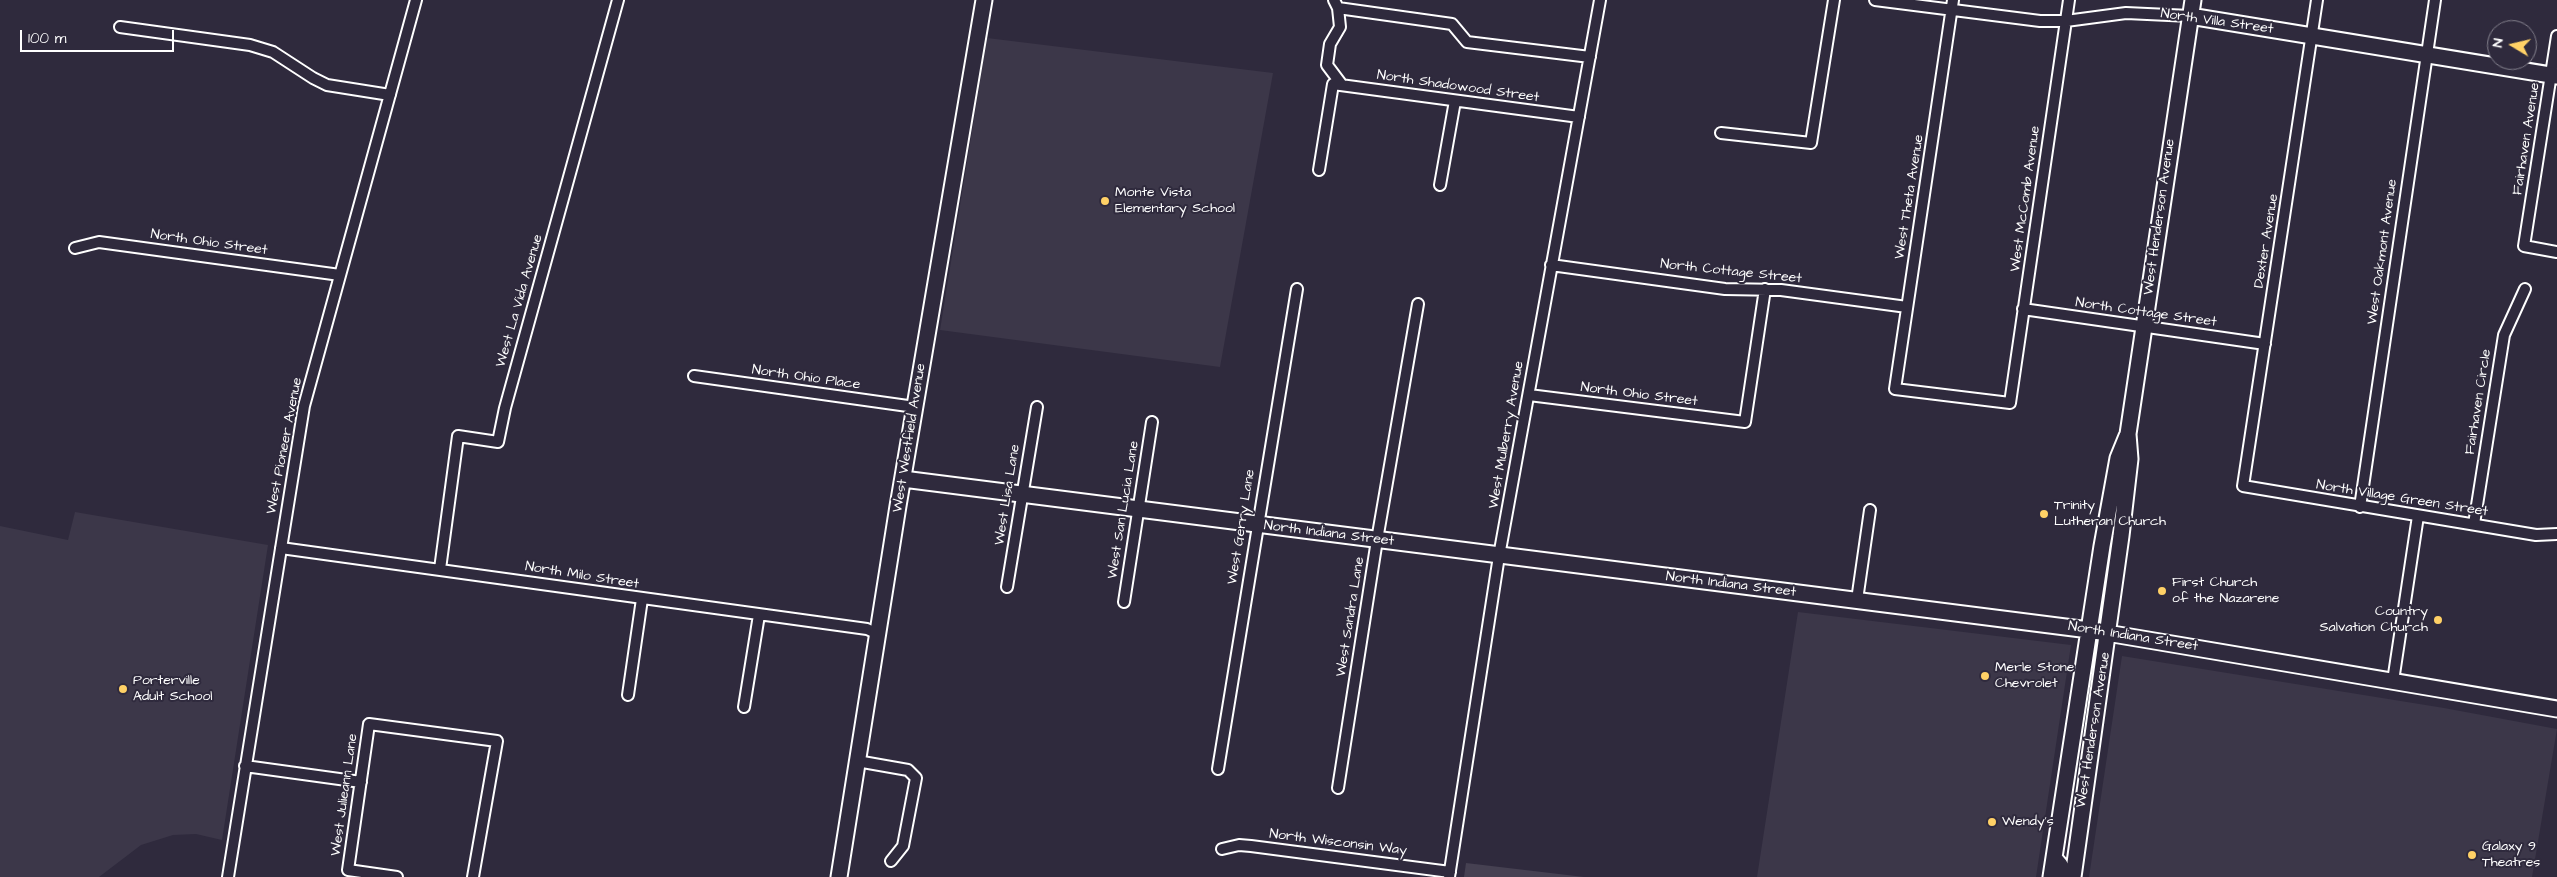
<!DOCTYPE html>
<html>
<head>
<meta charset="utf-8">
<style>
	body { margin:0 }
	#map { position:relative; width:2557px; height:877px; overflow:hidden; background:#2f2a3d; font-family:"Architects Daughter",sans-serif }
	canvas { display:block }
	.north { position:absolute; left:2487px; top:20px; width:50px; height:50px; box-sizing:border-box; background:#2f2a3d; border:1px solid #827f8b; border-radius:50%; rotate:279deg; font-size:14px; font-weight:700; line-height:20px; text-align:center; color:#fff }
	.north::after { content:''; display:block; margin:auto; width:18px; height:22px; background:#ffd166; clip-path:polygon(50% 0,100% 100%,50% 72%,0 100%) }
	.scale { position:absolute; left:20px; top:30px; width:154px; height:22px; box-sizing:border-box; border:2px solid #fff; border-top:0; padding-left:6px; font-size:15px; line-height:18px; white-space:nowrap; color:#fff; -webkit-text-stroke:4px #2f2a3d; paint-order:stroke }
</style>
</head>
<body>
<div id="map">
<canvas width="2557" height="877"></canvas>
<div class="north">N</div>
<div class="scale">100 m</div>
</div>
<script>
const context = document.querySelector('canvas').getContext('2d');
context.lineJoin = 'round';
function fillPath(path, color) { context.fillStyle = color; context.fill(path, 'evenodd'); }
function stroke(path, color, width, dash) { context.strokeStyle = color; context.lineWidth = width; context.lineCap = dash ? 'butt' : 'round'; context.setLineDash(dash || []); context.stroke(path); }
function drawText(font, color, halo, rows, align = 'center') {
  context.font = font + ' "Architects Daughter",sans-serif'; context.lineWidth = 4; context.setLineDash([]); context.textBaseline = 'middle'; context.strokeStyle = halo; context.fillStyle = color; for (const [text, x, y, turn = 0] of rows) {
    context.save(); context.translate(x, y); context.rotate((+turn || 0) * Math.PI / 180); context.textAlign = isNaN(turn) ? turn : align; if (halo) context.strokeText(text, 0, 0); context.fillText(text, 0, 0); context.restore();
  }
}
fillPath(new Path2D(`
	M987,38L1273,73L1220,367L940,330Z
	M75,512L268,545L222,840L196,834L173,835L141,845L99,877H0V526L68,540Z
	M1798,612L2071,645L2036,877H1757Z
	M2122,656L2444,708L2557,729L2532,877H2089Z`), '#3c3749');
fillPath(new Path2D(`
	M1466,863L1584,877H1464Z`), '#464152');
const street = new Path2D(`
	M1334,0L1338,8L1452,24L1467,42L1590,57
	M1875,0L2040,21H2066L2126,13L2190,16
	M1953,0L1895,389L2010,403L2069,0
	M2317,0L2243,486L2536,535L2557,534
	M1338,8L1340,27L1330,44L1327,65L1342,85
	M120,27L250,45L273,52L313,78L327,85L390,95
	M2557,36L2524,246L2557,252
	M1721,133L1811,143L1834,0
	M1319,170L1333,84L1579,117
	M1440,185L1455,101
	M75,248L99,242L340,275
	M1551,265L1725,289L1781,290L1907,307
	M2023,309L2265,344
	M694,376L915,407
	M1529,395L1745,422L1765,289
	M2360,507L2435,0
	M2474,524L2504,335L2525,289
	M281,548C476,574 671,603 867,629L878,634
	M440,569L458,436L498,442L505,408L618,0
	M1007,587L1037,407
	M1857,600L1870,510
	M1124,602L1152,422
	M2393,681L2418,516
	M628,695L642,599
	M744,707L759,615
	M857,761L908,770L916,778L903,846L891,861
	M245,766L361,782
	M1218,769L1297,289
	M1338,788L1377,540L1418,304
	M1222,849L1239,845L1251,846L1450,872
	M228,877L304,406L416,0
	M397,877L348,870L369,724L497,741L473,877
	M1449,877L1499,556L1600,0`);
const secondary = new Path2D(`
	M2190,16L2557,76
	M903,479L2089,630L2557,709
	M2054,858L2060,865L2062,877
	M839,877L898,506L984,0
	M2051,877L2102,546L2118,458L2127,436
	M2073,877L2121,536L2130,459L2128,434L2193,0`);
stroke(street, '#fff', 14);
stroke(secondary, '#fff', 19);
stroke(street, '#2f2a3d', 10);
stroke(secondary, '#2f2a3d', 15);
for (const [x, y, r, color] of [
	[1105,201,5,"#ffd166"],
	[2044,514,5,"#ffd166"],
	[2162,591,5,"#ffd166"],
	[2438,620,5,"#ffd166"],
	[1985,676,5,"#ffd166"],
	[123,689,5,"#ffd166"],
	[1992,822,5,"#ffd166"],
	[2472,855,5,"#ffd166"]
]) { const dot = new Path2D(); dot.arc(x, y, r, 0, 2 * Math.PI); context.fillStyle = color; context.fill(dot); stroke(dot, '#2f2a3d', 2); }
drawText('14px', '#fff', '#2f2a3d', [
	["North Villa Street",2217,22,8],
	["North Shadowood Street",1458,87,8],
	["Fairhaven Avenue",2527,139,-81],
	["West Theta Avenue",1910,197,-81],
	["West McComb Avenue",2026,199,-82],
	["West Henderson Avenue",2160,217,-82],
	["Dexter Avenue",2267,241,-81],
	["North Ohio Street",209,243,8],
	["West Oakmont Avenue",2383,252,-82],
	["North Cottage Street",1731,272,6],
	["West La Vida Avenue",520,301,-74],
	["North Cottage Street",2146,313,8],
	["North Ohio Place",806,378,8],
	["North Ohio Street",1639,395,7],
	["Fairhaven Circle",2479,402,-81],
	["West Mulberry Avenue",1507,435,-80],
	["West Westfield Avenue",910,438,-81],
	["West Pioneer Avenue",285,446,-79],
	["West Lisa Lane",1008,495,-81],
	["North Village Green Street",2402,499,9],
	["West San Lucia Lane",1124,510,-81],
	["West Gerry Lane",1242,527,-81],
	["North Indiana Street",1329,534,7],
	["North Milo Street",582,576,9],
	["North Indiana Street",1731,585,7],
	["West Sandra Lane",1351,617,-81],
	["North Indiana Street",2133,637,9],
	["West Henderson Avenue",2094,730,-81],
	["West Julieann Lane",345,795,-82],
	["North Wisconsin Way",1338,843,7]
]);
drawText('14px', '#fff', '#2f2a3d', [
	["Monte Vista",1115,193],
	["Elementary School",1115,209],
	["Trinity",2054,506],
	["Lutheran Church",2054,522],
	["First Church",2172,583],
	["of the Nazarene",2172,599],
	["Country",2428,612,"right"],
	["Salvation Church",2428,628,"right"],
	["Merle Stone",1995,668],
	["Chevrolet",1995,684],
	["Porterville",133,681],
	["Adult School",133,697],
	["Wendy's",2002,822],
	["Galaxy 9",2482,847],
	["Theatres",2482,863]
], 'left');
</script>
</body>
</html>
